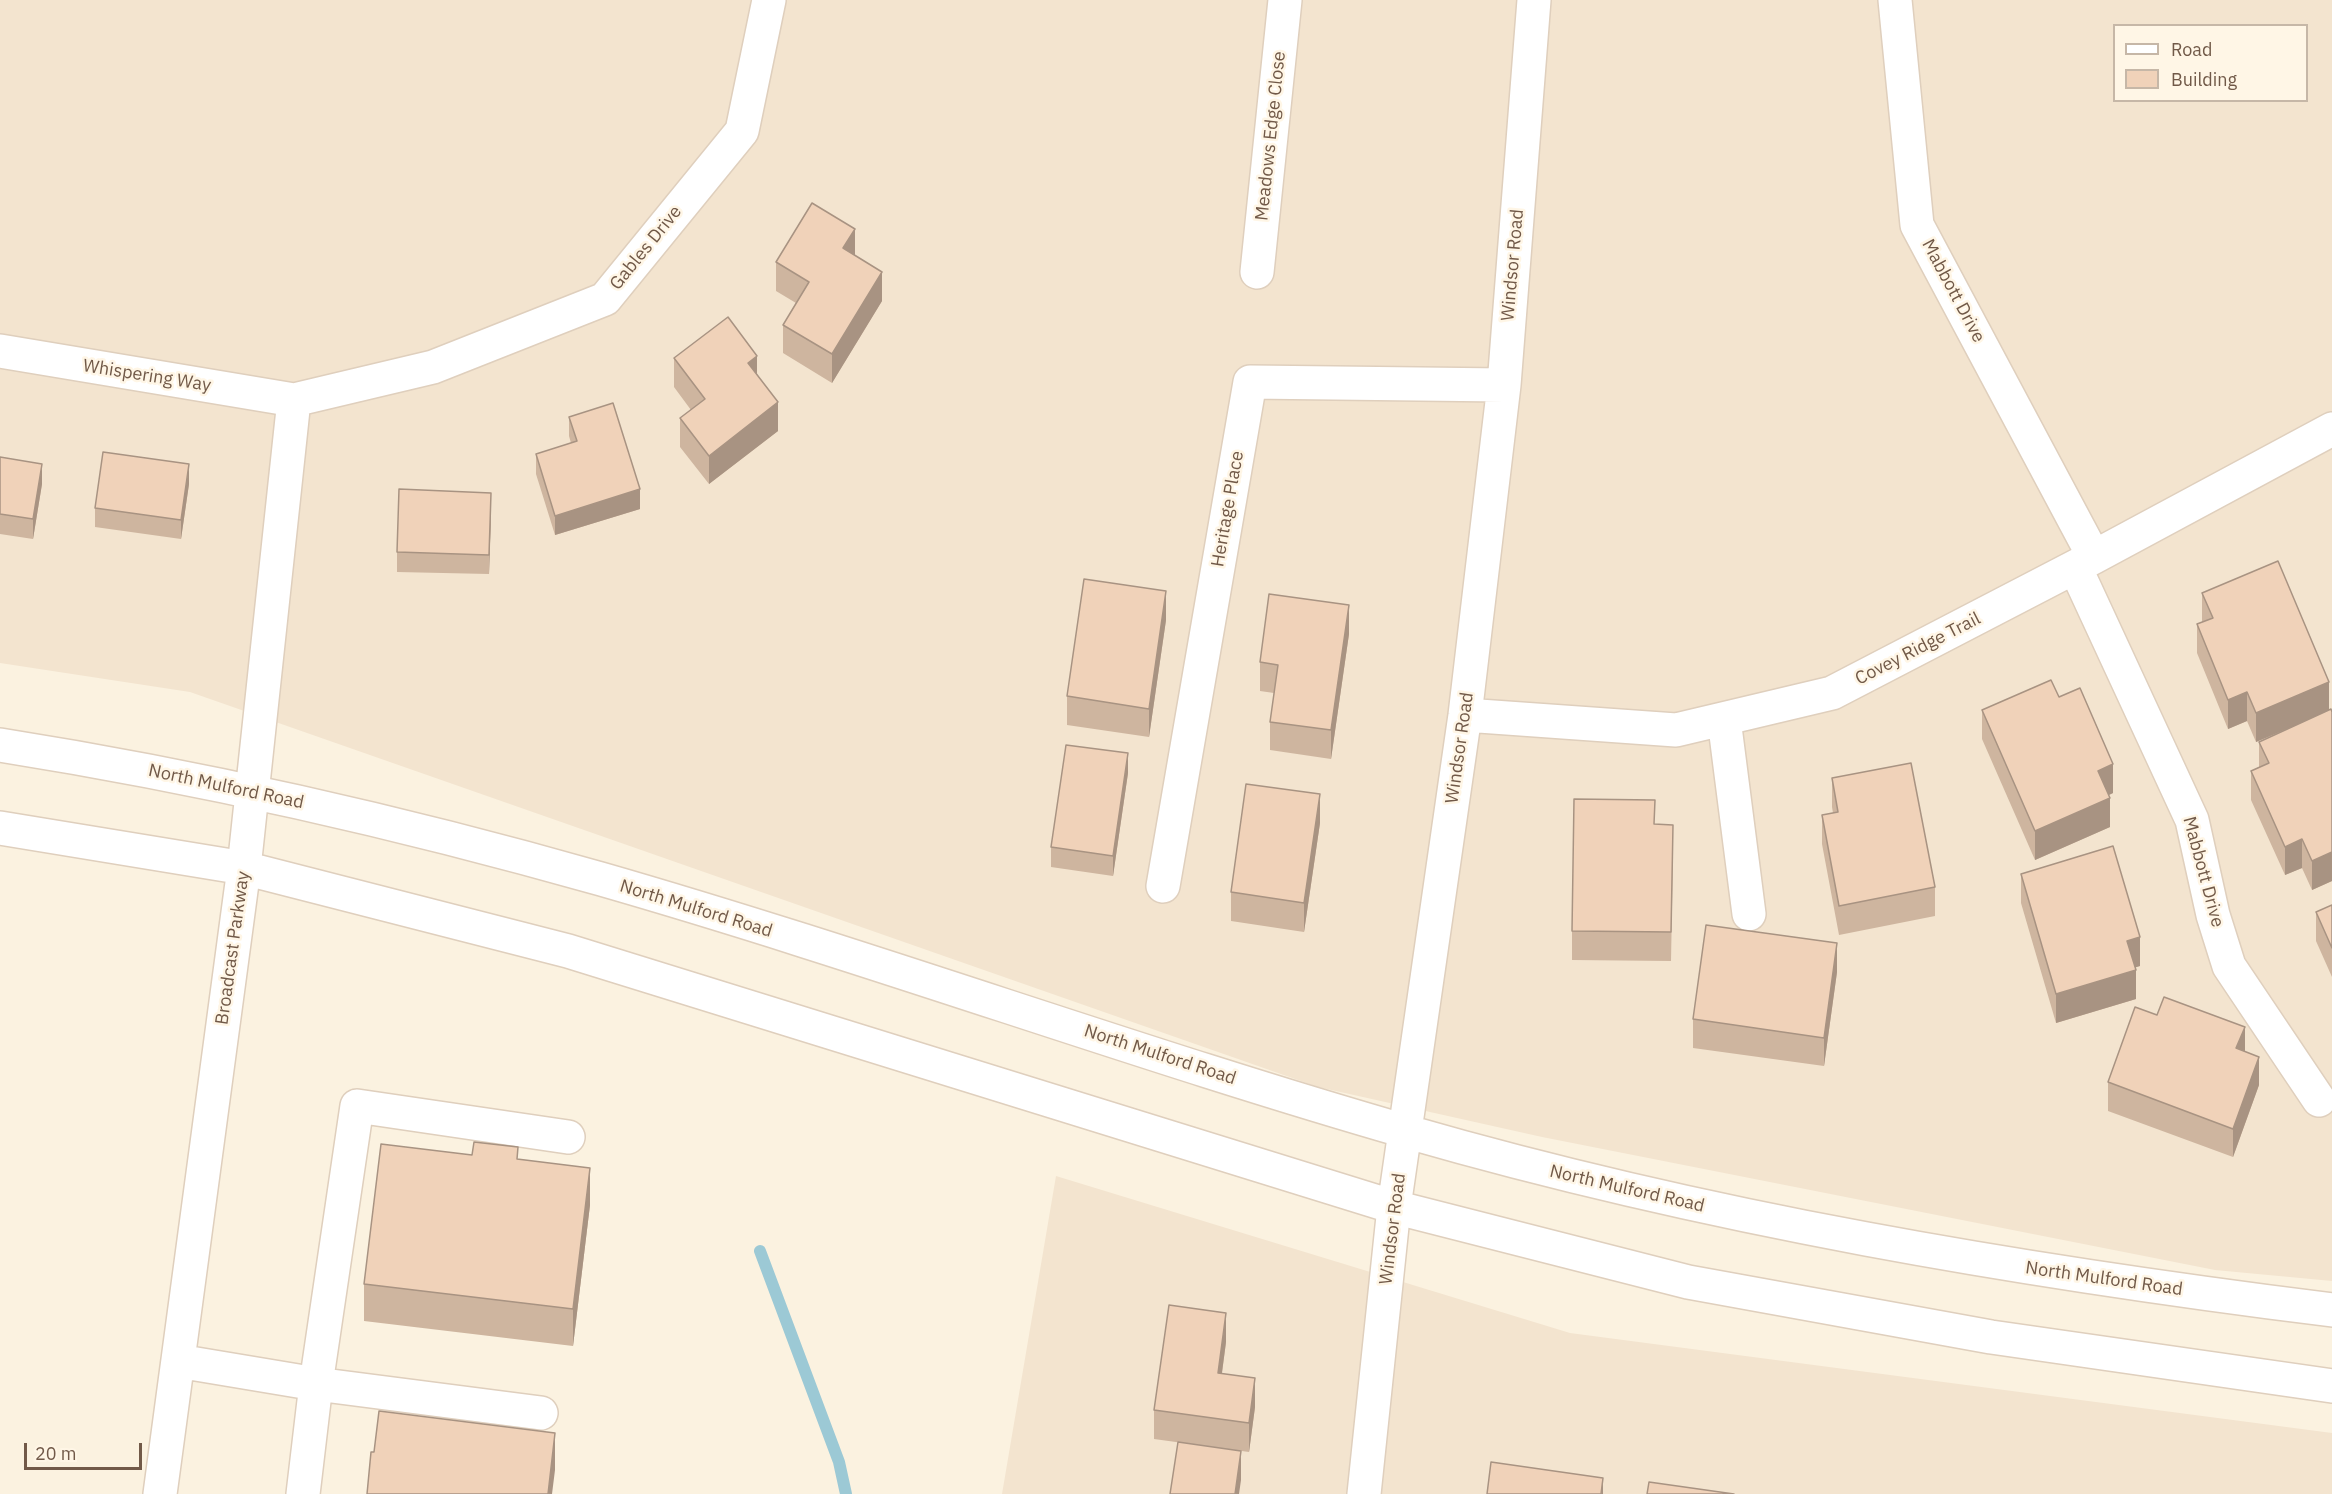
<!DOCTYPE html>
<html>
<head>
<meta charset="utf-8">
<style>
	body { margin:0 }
	#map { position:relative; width:2332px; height:1494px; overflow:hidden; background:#fbf2e0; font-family:"IBM Plex Sans",sans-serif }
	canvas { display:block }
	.legend { position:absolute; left:2113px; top:24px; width:195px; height:78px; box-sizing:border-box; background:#fff6e6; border:2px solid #c6b7a7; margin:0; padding:8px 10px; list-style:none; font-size:18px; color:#715948 }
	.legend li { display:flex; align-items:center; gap:12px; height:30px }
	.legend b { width:30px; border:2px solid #c6b7a7 }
	.scale { position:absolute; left:24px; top:1443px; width:118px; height:27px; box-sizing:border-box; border:3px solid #715948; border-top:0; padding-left:8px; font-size:18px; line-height:21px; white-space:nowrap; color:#715948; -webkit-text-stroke:4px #fff6e6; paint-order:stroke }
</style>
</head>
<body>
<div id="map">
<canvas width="2332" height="1494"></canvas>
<ul class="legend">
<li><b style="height:8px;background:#fff"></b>Road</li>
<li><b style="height:16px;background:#f0d2b9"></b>Building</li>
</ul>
<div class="scale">20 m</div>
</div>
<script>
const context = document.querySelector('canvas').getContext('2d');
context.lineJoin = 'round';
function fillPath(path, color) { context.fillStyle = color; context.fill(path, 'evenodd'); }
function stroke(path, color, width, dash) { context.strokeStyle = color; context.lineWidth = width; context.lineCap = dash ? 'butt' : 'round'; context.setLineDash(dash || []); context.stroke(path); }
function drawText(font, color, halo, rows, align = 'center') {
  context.font = font + ' "IBM Plex Sans",sans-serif'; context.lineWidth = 5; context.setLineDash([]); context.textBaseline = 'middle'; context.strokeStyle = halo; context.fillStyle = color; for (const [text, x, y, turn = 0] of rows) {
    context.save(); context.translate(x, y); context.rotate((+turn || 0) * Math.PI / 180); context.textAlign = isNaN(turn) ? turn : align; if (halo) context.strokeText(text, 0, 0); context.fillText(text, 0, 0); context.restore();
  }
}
fillPath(new Path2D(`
	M0,0H2332V1281L2215,1270L1542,1137L1318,1087L190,692L0,663ZM2114,26H2306V100H2114Z
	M1056,1176L1570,1333L2332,1433V1494H1002Z`), '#f3e4cf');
stroke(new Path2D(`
	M760,1251L839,1462L846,1494`), '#9cc9d5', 12);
const minor = new Path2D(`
	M1895,0L1917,225L2094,557
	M1257,272L1285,0
	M0,351L294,400L433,367L605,299L742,131L769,0
	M2075,567L2192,820L2213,915L2229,966L2319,1100
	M1465,715L1676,730L1832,693L2094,557L2332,429
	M1724,719L1749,914
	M0,745C202,777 404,823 601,879C872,957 1137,1054 1408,1132C1710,1219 2020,1271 2332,1310
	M0,828L244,868L568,951L1394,1207L1688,1282L1991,1337L2332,1386
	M1163,886L1250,382L1504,385
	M178,1361L316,1384L357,1106L568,1137
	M160,1494L244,868L294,400
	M303,1494L316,1384L541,1413
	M1364,1494L1394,1207L1465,715L1504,385L1534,0`);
stroke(minor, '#dfcfbd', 36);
stroke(minor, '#fff', 33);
fillPath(new Path2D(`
	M855,255L882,301L832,383L783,353V325L796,303L776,291V262Z
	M674,358L757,375L778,431L709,484L680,447V418L691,410L674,387Z
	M569,417L640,509L555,535L536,474V454L571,443L569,436Z
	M0,457L42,484L33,539L0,534Z
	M189,484L181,539L95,527V508Z
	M491,512L489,574L397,572V552Z
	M2202,593L2332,712V881L2312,890L2302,868L2285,875L2251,800V771L2259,767V742L2283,731L2256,742L2247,721L2228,729L2197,653V624L2202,622Z
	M1166,620L1149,737L1067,725V696Z
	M1349,634L1331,759L1270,750V722L1274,693L1260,691V662Z
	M1982,710L2113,793L2109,795L2110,827L2035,860L1982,739Z
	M1128,773L1113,876L1051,867V847Z
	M1832,778L1935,887V916L1839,935L1822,844V815L1833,813L1832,807Z
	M1320,823L1304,932L1231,921V892Z
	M1655,824L1673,854L1671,961L1572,960V931Z
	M2021,874L2140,966L2135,967L2136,999L2056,1023L2021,903Z
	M2332,905V977L2316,941V912Z
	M1837,972L1824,1066L1693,1048V1019Z
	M2245,1051L2259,1085L2233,1157L2108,1111V1082Z
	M472,1155L518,1159L590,1205L573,1346L364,1321V1284Z
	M1226,1342L1222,1373L1255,1407L1249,1452L1154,1439V1410Z`), '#ceb59f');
fillPath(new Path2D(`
	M855,229V258L843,248Z
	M882,272V301L832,383V354Z
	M757,356V385L748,363Z
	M778,402V431L709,484V456Z
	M42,464V484L33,539V519Z
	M189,464V484L181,539V520Z
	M640,489V509L555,535V516Z
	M491,493V512L489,574V555Z
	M1166,591V620L1149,737V709Z
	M1349,605V634L1331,759V730Z
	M2329,682V711L2256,742V713Z
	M2247,692V721L2228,729V700Z
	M1128,753V773L1113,876V856Z
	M2113,764V793L2098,800V771Z
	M1320,794V823L1304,932V903Z
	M2110,798V827L2035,860V831Z
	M2302,839V868L2285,875V847Z
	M2332,852V881L2312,890V861Z
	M2140,937V966L2127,970V941Z
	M1837,943V972L1824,1066V1038Z
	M2136,970V999L2056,1023V994Z
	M2245,1027V1056L2236,1048Z
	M2259,1057V1085L2233,1157V1129Z
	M590,1168V1205L573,1346V1309Z
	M1226,1313V1342L1218,1402V1373Z
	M1255,1378V1407L1249,1452V1423Z
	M555,1433V1470L552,1494H548Z
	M1241,1451V1480L1239,1494H1235Z
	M1603,1478V1494H1601Z`), '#a89382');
const building = new Path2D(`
	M812,203L855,229L843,248L882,272L832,354L783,325L809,282L776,262Z
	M728,317L757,356L748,363L778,402L709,456L680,418L705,399L674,358Z
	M613,403L640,489L555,516L536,454L577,441L569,417Z
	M103,452L189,464L181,520L95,508Z
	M0,457L42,464L33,519L0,514Z
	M399,489L491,493L489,555L397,552Z
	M2278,561L2329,682L2256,713L2247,692L2228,700L2197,624L2213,618L2202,593Z
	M1084,579L1166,591L1149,709L1067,696Z
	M1269,594L1349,605L1331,730L1270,722L1278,665L1260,662Z
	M2051,680L2059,697L2080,688L2113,764L2098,771L2110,798L2035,831L1982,710Z
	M2331,709L2332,712V852L2312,861L2302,839L2285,847L2251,771L2269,763L2259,742Z
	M1066,745L1128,753L1113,856L1051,847Z
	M1911,763L1935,887L1839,906L1822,815L1838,812L1832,778Z
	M1246,784L1320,794L1304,903L1231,892Z
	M1574,799L1655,800L1654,824L1673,825L1671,932L1572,931Z
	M2113,846L2140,937L2127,941L2136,970L2056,994L2021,874Z
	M2332,905V948L2316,912Z
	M1706,925L1837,943L1824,1038L1693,1019Z
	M2164,997L2245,1027L2236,1048L2259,1057L2233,1129L2108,1082L2135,1007L2157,1015Z
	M474,1142L518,1147L517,1159L590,1168L573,1309L364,1284L381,1144L472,1155Z
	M1169,1305L1226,1313L1218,1373L1255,1378L1249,1423L1154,1410Z
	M379,1411L555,1433L548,1494H367L371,1452H374Z
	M1178,1442L1241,1451L1235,1494H1170Z
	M1491,1462L1603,1478L1601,1494H1487Z
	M1649,1482L1734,1494H1647Z`);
fillPath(building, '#f0d2b9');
stroke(building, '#a89382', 1.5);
drawText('18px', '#715948', '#fff6e6', [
	["Meadows Edge Close",1271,136,-84],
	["Gables Drive",646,248,-51],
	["Windsor Road",1513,265,-85],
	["Mabbott Drive",1953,291,62],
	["Whispering Way",147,376,9],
	["Heritage Place",1228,509,-80],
	["Covey Ridge Trail",1918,649,-27],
	["Windsor Road",1460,748,-82],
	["North Mulford Road",226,787,12],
	["Mabbott Drive",2203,872,75],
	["North Mulford Road",696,909,17],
	["Broadcast Parkway",233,948,-82],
	["North Mulford Road",1160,1055,18],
	["North Mulford Road",1627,1189,13],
	["Windsor Road",1393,1229,-83],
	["North Mulford Road",2104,1279,8]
]);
</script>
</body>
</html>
